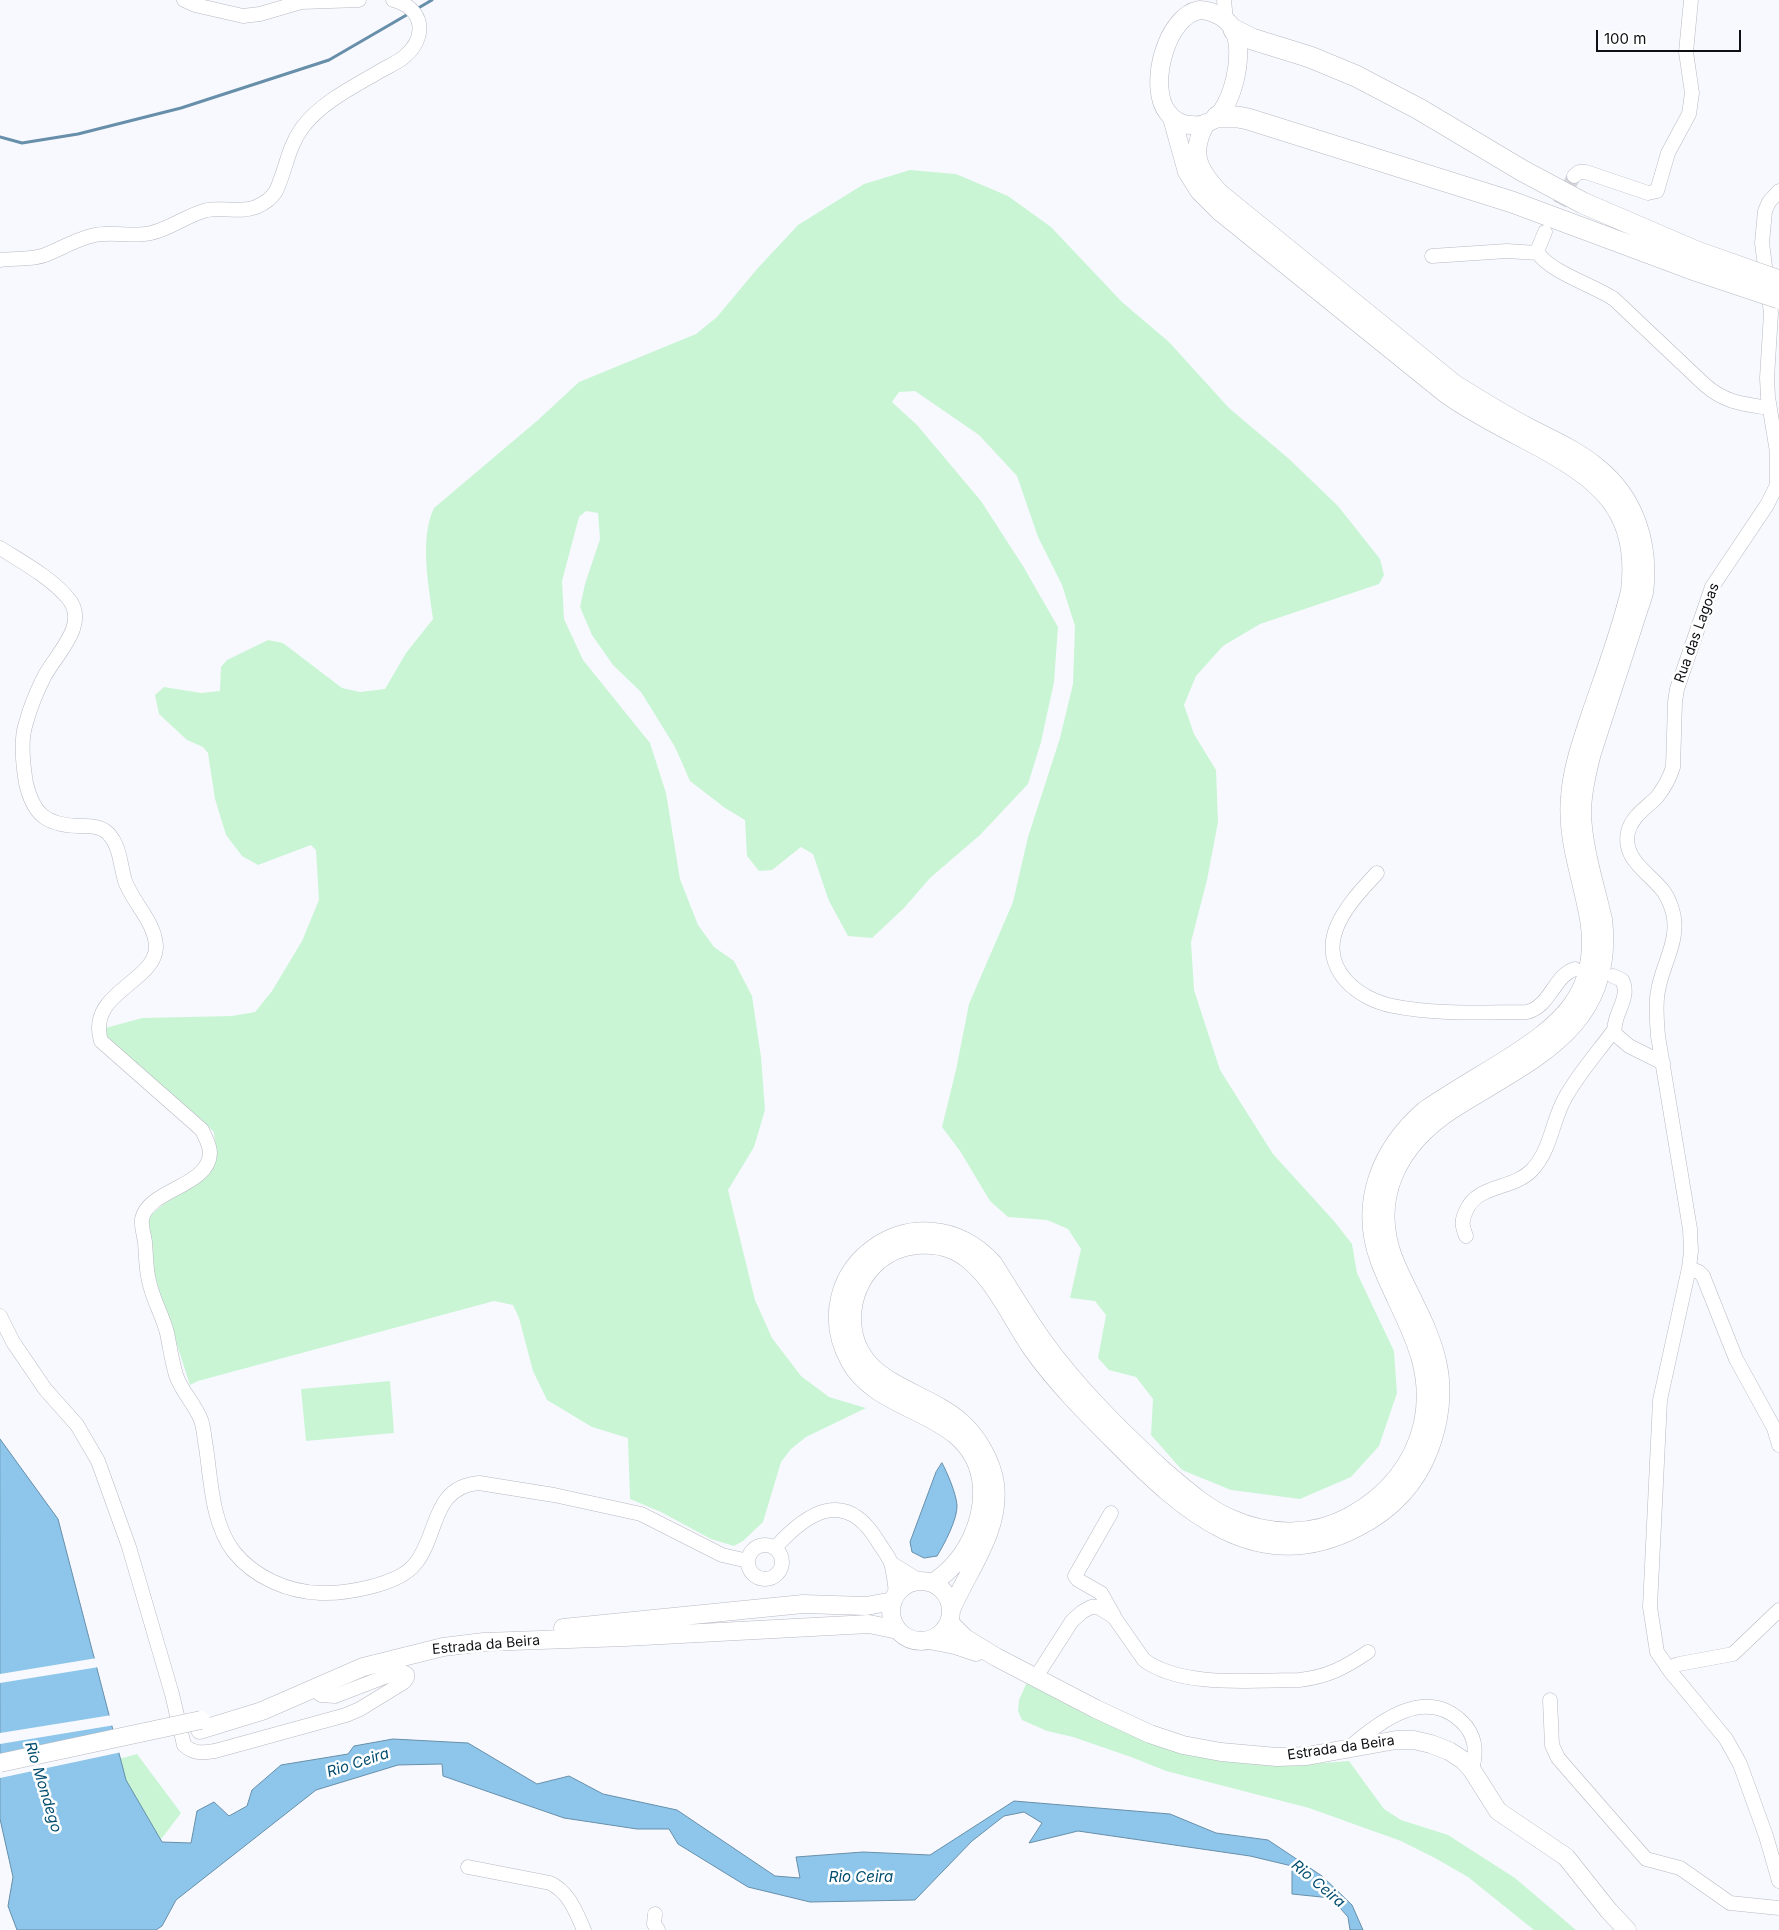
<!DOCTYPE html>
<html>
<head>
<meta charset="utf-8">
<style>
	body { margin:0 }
	#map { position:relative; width:1779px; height:1930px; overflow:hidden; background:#f8f9ff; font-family:Inter,sans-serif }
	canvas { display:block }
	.scale { position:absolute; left:1596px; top:30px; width:145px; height:22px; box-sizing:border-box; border:2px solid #0f1013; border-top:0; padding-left:6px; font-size:15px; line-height:18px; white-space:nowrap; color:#0f1013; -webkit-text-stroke:4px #fff; paint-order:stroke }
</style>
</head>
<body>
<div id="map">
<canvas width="1779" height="1930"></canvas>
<div class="scale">100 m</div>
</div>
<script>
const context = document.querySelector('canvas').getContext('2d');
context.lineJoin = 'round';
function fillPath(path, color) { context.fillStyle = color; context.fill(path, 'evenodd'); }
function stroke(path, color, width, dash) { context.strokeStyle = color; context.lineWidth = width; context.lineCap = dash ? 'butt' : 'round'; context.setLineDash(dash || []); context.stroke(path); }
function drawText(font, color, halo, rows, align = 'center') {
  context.font = font + ' Inter,sans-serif'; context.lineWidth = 5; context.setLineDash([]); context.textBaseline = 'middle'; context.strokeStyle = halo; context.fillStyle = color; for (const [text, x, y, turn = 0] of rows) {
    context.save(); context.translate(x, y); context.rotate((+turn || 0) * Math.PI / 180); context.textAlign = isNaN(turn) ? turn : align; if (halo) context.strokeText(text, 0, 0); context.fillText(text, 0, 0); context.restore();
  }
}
fillPath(new Path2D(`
	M910,170L956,174L1008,196L1051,227L1122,302L1169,342L1229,408L1288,458L1338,506L1380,559L1384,575L1379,584L1260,624L1223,646L1196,676L1184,705L1194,734L1216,770L1218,822L1207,880L1191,942L1194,990L1220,1070L1273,1154L1334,1221L1352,1244L1357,1273L1394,1351L1397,1393L1379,1446L1351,1477L1300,1499L1231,1490L1182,1470L1151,1435L1153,1399L1136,1377L1109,1370L1098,1358L1106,1315L1095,1301L1070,1298L1081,1249L1068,1229L1047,1220L1008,1217L990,1201L960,1151L942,1127L956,1070L969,1004L1013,902L1028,837L1060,738L1073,684L1075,626L1062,585L1038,537L1017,476L979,435L915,391L899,392L892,402L917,425L981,501L1023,566L1058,627L1054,682L1041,742L1028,784L980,835L930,878L904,908L872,938L848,936L829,901L813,854L801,847L772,870L759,871L747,856L745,820L725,808L690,781L675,747L641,692L613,665L592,635L580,607L585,584L600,539L598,513L586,511L579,517L562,581L564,619L583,660L650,743L666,793L680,879L698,925L714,947L734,961L752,996L761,1057L765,1110L754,1147L728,1190L755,1300L772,1338L801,1376L829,1397L866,1408L806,1437L791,1449L781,1462L763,1522L743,1541L734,1546L711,1539L661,1512L630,1499L628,1438L592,1427L547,1400L533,1371L519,1318L513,1305L494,1301L198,1381L190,1385L170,1323L154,1282L147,1232L148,1217L164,1204L206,1177L217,1157L214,1132L195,1114L112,1047L102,1029L142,1018L232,1016L255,1012L272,991L302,941L319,900L316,850L311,845L258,865L242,856L226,835L215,799L208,753L203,747L187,740L159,714L155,695L164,687L201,693L220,691L221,667L227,660L268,640L283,643L342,688L360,692L385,689L406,653L433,619C429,587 419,539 434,508L538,420L579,382L696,334L717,317L757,269L798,225L864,184Z
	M390,1381L394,1433L306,1441L301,1389Z
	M1027,1682L1087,1715L1154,1744L1310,1764L1349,1761L1384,1809L1401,1820L1448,1835L1515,1878L1576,1930H1534L1468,1877L1435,1858L1401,1841L1309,1808L1166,1771L1131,1757L1073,1737L1047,1731L1022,1720L1018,1711L1019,1700Z
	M137,1754L181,1813L153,1850L67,1773Z`), '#c9f5d5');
const water = new Path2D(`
	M0,1439L58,1519L126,1780L162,1842L191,1843L197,1811L214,1802L229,1816L247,1806L252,1790L281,1765L348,1754L354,1746L393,1739L468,1743L537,1784L569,1776L603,1794L677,1810L775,1876L800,1878L796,1857L863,1852L930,1855L1014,1801L1170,1814L1216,1833L1268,1840L1322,1876L1352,1905L1363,1930H1350L1348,1917L1331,1898L1292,1894V1866L1250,1856L1078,1831L1029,1843L1042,1823L1024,1812L1004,1816L972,1841L915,1900L810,1902L748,1887L678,1844L669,1829H637L564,1818L443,1776L442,1764L398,1765L316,1790L176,1900L162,1926L156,1930H17L8,1906L13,1877L0,1819Z
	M942,1463C947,1472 956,1493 957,1505C958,1518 944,1545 937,1556L924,1558L912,1552L910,1542L936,1472Z`);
fillPath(water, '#8dc6ea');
stroke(water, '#678faa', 1);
fillPath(new Path2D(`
	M97,1658L99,1667L0,1683V1674Z
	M112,1715L115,1725L0,1744V1733Z
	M117,1733L122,1752L0,1778V1757Z`), '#f8f9ff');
stroke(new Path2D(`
	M415,10L432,0
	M0,137L22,143L78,134L181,108L329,60L410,13`), '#678faa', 3);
stroke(new Path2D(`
	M1550,223L1574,176`), '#d5d6dc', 14, [14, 7]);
const minor = new Path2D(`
	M184,0L195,5L243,16L260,14L301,2L359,0
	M1224,0L1226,20
	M1574,176L1579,172H1586L1648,193L1657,191L1668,153L1689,114L1692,93L1686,52L1691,0
	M1779,191L1769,202L1765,211L1762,243L1771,313L1767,378L1768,397L1777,452V485L1767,505L1712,587L1677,689L1675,702L1673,767C1670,777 1664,788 1657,797C1646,808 1632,816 1628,832C1622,860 1650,873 1664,892C1668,898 1671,905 1673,913C1680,940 1662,965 1658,991C1655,1006 1657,1021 1658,1036L1690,1229L1691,1251L1689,1268L1660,1400L1650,1607L1657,1652L1670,1671L1726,1739L1740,1764L1766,1836L1779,1881
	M1545,232L1538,249V253C1550,272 1595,286 1614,299L1705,385C1726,403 1743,404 1769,408
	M1432,256L1507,251L1538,253
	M0,260C14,258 32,260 45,255C60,249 75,240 91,236C111,230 131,238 151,233C170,229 187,215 207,210C223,207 240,213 256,207C263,204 272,198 276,191C286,170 288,147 302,128C321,102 355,86 382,70C389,66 398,62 404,57C428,37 424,8 393,0
	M0,548C22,562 50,577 67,597C91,623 56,654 44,677C37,691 30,708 26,723C20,740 23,765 26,783C33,814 46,825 78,826C87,826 96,825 104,830C120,841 120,864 125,881C133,903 155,922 156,946C157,982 86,992 101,1041L202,1130C205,1137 210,1145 210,1153C209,1187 148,1189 142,1219C141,1226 144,1235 145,1242C146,1255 146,1269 149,1281C152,1298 163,1316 167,1333C170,1347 172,1362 176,1375C181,1391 195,1404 201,1420C204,1428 204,1438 206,1447C211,1481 212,1524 234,1552C254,1577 288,1592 320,1593C345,1594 399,1585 415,1564C439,1535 431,1487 479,1483L554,1495L641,1514L722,1555L748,1561
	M1377,873C1362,889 1344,908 1336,929C1321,969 1357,999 1393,1006C1437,1015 1483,1012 1527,1012C1551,1006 1554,975 1575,969
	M1613,976L1622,980C1632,999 1611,1015 1615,1034L1629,1046L1663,1063
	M1466,1236C1462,1226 1461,1221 1466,1211C1477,1184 1513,1190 1532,1170C1551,1150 1552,1121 1565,1098C1578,1074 1598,1052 1614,1030
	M1689,1268L1699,1272L1703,1276L1736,1359L1774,1428L1779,1445
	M0,1316L13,1342L45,1389L77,1425L98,1461L129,1547L172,1694L184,1745C194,1754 202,1753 215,1751L346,1715L360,1709L404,1682L407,1678V1674L403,1672L395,1673L335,1696L321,1695L313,1689
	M1111,1513L1075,1576L1078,1580L1101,1593L1114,1616
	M748 1562a17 17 0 1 1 34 0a17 17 0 1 1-34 0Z
	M775,1548C807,1512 845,1488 877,1540C881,1547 888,1555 891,1563C894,1573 895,1584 896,1594
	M891,1563L920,1581
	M1668,1668L1679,1664L1733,1654L1779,1610
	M1036,1677L1072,1621L1082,1612L1091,1607H1098L1114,1617L1144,1660C1182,1688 1253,1680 1299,1680C1327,1677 1344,1668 1368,1652
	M1550,1700L1552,1745L1558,1758L1646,1859L1680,1868L1730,1903L1779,1908
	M1350,1747C1380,1721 1425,1687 1461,1721C1476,1735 1477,1751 1472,1770
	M468,1867L550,1883C569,1892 576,1912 584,1930
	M655,1914L654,1924L658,1930`);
const major = new Path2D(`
	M1200,10C1214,11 1228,18 1234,31C1245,52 1233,107 1213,120C1207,124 1198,126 1191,125C1182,125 1173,120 1168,113C1147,88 1166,15 1200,10Z
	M891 1611a30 30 0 1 1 60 0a30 30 0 1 1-60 0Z
	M932,1583C966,1562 987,1519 981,1479C969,1409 880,1416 850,1362C799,1269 919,1183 993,1263C1010,1290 1026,1317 1044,1342C1078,1389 1121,1431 1163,1470C1184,1488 1206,1508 1232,1519C1269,1536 1314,1536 1350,1516C1387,1496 1414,1464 1423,1423C1436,1360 1401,1317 1380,1262C1358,1204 1380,1149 1425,1110C1450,1093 1476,1078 1502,1062C1559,1026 1601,995 1589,919C1582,878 1566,839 1570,797C1572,769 1581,743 1590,716C1604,675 1620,633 1630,591C1640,510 1598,479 1533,444C1504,429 1474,414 1447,395L1219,211L1199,191L1187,172L1172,118
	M951,1610C968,1570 1001,1530 995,1484C992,1462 978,1437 961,1422C921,1387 851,1384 852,1316C853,1298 860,1280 872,1267C897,1240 943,1237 970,1261C997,1284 1012,1320 1032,1349C1056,1383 1087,1414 1116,1443C1183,1511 1258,1580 1358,1527C1391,1510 1416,1484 1429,1450C1440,1422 1444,1390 1437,1361C1429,1326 1409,1295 1395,1262C1369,1198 1399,1144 1453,1109C1530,1060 1616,1029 1603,919C1595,885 1583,848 1582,813C1582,793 1587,772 1592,753L1644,593C1650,545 1636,498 1597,467C1577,450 1551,439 1528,427C1503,414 1479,399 1455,384L1220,193C1198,170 1189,153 1206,123
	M949,1622L965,1638L996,1657L1096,1709L1150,1734L1183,1745L1221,1752L1277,1757L1307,1756L1396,1740H1414L1431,1744L1449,1751L1463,1760L1472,1770L1498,1811L1566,1857L1609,1911L1627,1930
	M563,1628L803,1604L866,1606L893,1601
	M929,1640L955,1645L976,1652
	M200,1730L262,1711L363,1667L443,1647L484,1642L625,1637L869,1624L898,1630`);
const highway = new Path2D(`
	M1234,30L1252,39L1310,57L1356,76L1419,109L1523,171L1583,203L1697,252
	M1217,117H1238L1248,119L1512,202L1692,269`);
stroke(minor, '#b7b9c2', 15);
stroke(major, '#b7b9c2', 19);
stroke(highway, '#b7b9c2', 22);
stroke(minor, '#fff', 14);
stroke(major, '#fff', 18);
stroke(highway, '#fff', 21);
const majorBridge = new Path2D(`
	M0,1763L201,1720`);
const highwayBridge = new Path2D(`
	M1697,252L1779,281
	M1692,269L1779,298`);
stroke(majorBridge, '#b7b9c2', 19, []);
stroke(highwayBridge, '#b7b9c2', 22, []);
stroke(majorBridge, '#fff', 18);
stroke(highwayBridge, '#fff', 21);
drawText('14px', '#0f1013', '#fff', [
	["Rua das Lagoas",1697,633,-70],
	["Estrada da Beira",486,1645,-5],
	["Estrada da Beira",1341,1748,-8]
]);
drawText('italic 15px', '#004d6f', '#fff', [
	["Rio Ceira",358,1763,-18],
	["Rio Mondego",43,1787,73],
	["Rio Ceira",861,1877],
	["Rio Ceira",1318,1884,40]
]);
</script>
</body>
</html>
